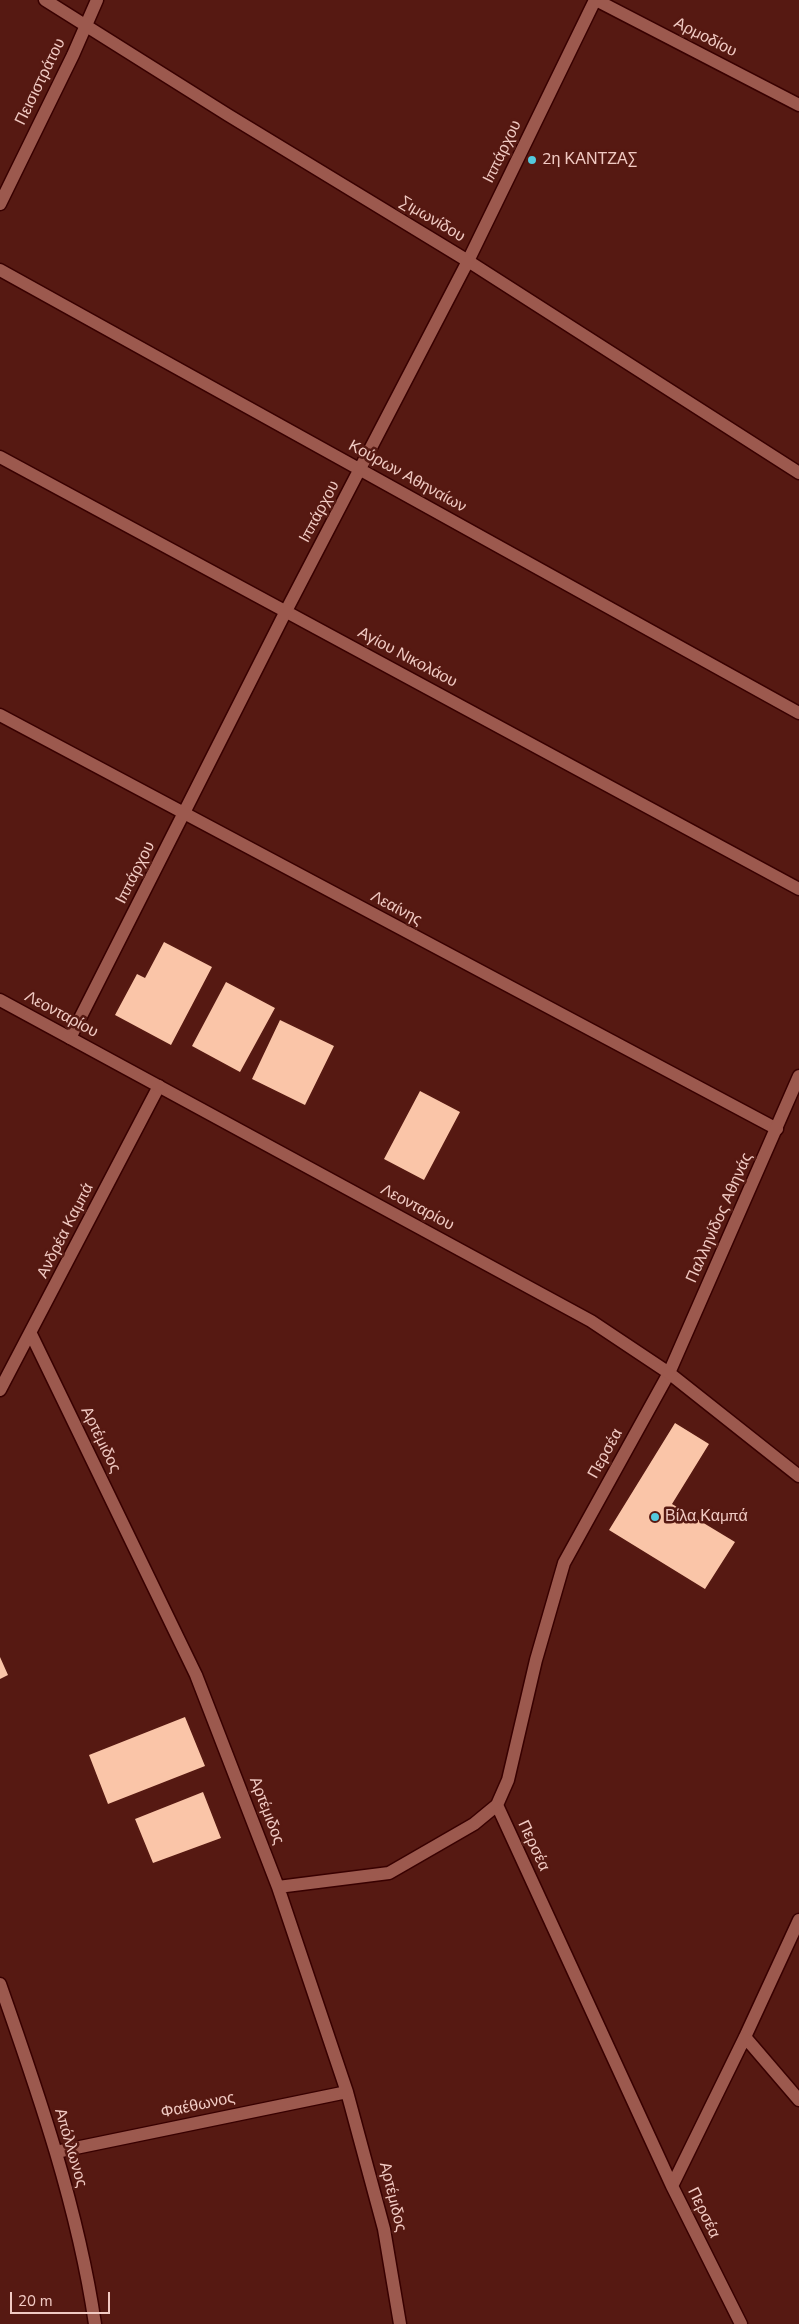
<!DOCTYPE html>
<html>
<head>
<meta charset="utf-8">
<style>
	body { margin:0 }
	#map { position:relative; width:799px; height:2324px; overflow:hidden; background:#561912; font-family:"Nunito Sans",sans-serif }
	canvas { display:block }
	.scale { position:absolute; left:10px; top:2292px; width:100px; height:22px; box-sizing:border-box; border:2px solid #f1cac3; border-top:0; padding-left:6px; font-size:15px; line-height:18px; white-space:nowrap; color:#f1cac3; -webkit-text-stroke:4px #561912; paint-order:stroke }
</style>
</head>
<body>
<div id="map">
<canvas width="799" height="2324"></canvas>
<div class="scale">20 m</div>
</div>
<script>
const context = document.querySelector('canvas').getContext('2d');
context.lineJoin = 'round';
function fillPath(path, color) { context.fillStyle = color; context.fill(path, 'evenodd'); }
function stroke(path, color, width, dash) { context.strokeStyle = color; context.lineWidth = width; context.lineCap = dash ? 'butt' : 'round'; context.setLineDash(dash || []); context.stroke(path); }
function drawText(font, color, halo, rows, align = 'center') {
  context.font = font + ' "Nunito Sans",sans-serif'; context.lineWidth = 5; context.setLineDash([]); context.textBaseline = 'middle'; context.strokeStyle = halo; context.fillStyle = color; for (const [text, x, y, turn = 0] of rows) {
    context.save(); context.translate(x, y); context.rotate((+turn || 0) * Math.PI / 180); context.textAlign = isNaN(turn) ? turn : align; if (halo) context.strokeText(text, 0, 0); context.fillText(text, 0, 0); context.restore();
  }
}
fillPath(new Path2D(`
	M164,942L212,967L171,1045L115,1015L137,974L145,978Z
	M226,982L275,1008L240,1072L192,1046Z
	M280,1020L334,1046L305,1105L252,1079Z
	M420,1091L460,1112L424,1180L384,1159Z
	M675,1423L709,1444L672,1504L735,1542L705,1589L609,1530Z
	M0,1657L8,1675L0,1679Z
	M185,1717L205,1766L108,1804L89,1755Z
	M203,1792L221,1838L153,1863L135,1819Z`), '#fac5a8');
const street = new Path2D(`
	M45,0L228,115L468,261L799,473
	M596,0L799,105
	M0,204L73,55L97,0
	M0,270L799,713
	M0,457L799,889
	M0,715L777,1129
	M70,1038L286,611L468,261L595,0
	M31,1334L196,1675L278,1887L347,2092L384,2229L400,2324
	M0,1390L159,1086
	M497,1805L672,2186L741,2324
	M278,1887L389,1873L474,1824L497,1805L508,1780L536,1660L564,1563L669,1373
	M0,1984C39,2095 78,2208 95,2324
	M745,2037L799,2100
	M56,2152L347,2092
	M672,2186L745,2037L799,1920`);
const secondary = new Path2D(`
	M0,1000L591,1321L669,1373L799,1476
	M669,1373L799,1076`);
stroke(street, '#380000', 15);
stroke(secondary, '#380000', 15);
stroke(street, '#9c594e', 12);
stroke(secondary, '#9c594e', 12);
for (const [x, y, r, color] of [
	[532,160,5,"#54cadd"],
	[655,1517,5,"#54cadd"]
]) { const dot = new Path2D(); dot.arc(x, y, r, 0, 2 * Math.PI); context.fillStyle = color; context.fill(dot); stroke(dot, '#561912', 2); }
drawText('16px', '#f1cac3', '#561912', [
	["Αρμοδίου",705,38,27],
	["Πεισιστράτου",41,82,-64],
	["Ιππάρχου",503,152,-64],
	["Σιμωνίδου",432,220,31],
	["Κούρων Αθηναίων",407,477,29],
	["Ιππάρχου",320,512,-62],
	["Αγίου Νικολάου",407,658,28],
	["Ιππάρχου",136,873,-63],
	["Λεαίνης",396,909,28],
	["Λεονταρίου",61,1015,28],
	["Λεονταρίου",417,1208,28],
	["Παλληνίδος Αθηνάς",720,1218,-66],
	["Ανδρέα Καμπά",66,1231,-63],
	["Αρτέμιδος",100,1440,64],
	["Περσέα",606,1454,-61],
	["Αρτέμιδος",266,1811,69],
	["Περσέα",533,1846,65],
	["Φαέθωνος",198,2106,-12],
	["Απόλλωνος",70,2148,74],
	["Αρτέμιδος",392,2197,76],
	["Περσέα",703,2213,64]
]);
drawText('16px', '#f1cac3', '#561912', [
	["2η ΚΑΝΤΖΑΣ",542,160],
	["Βίλα Καμπά",665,1517]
], 'left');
</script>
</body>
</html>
